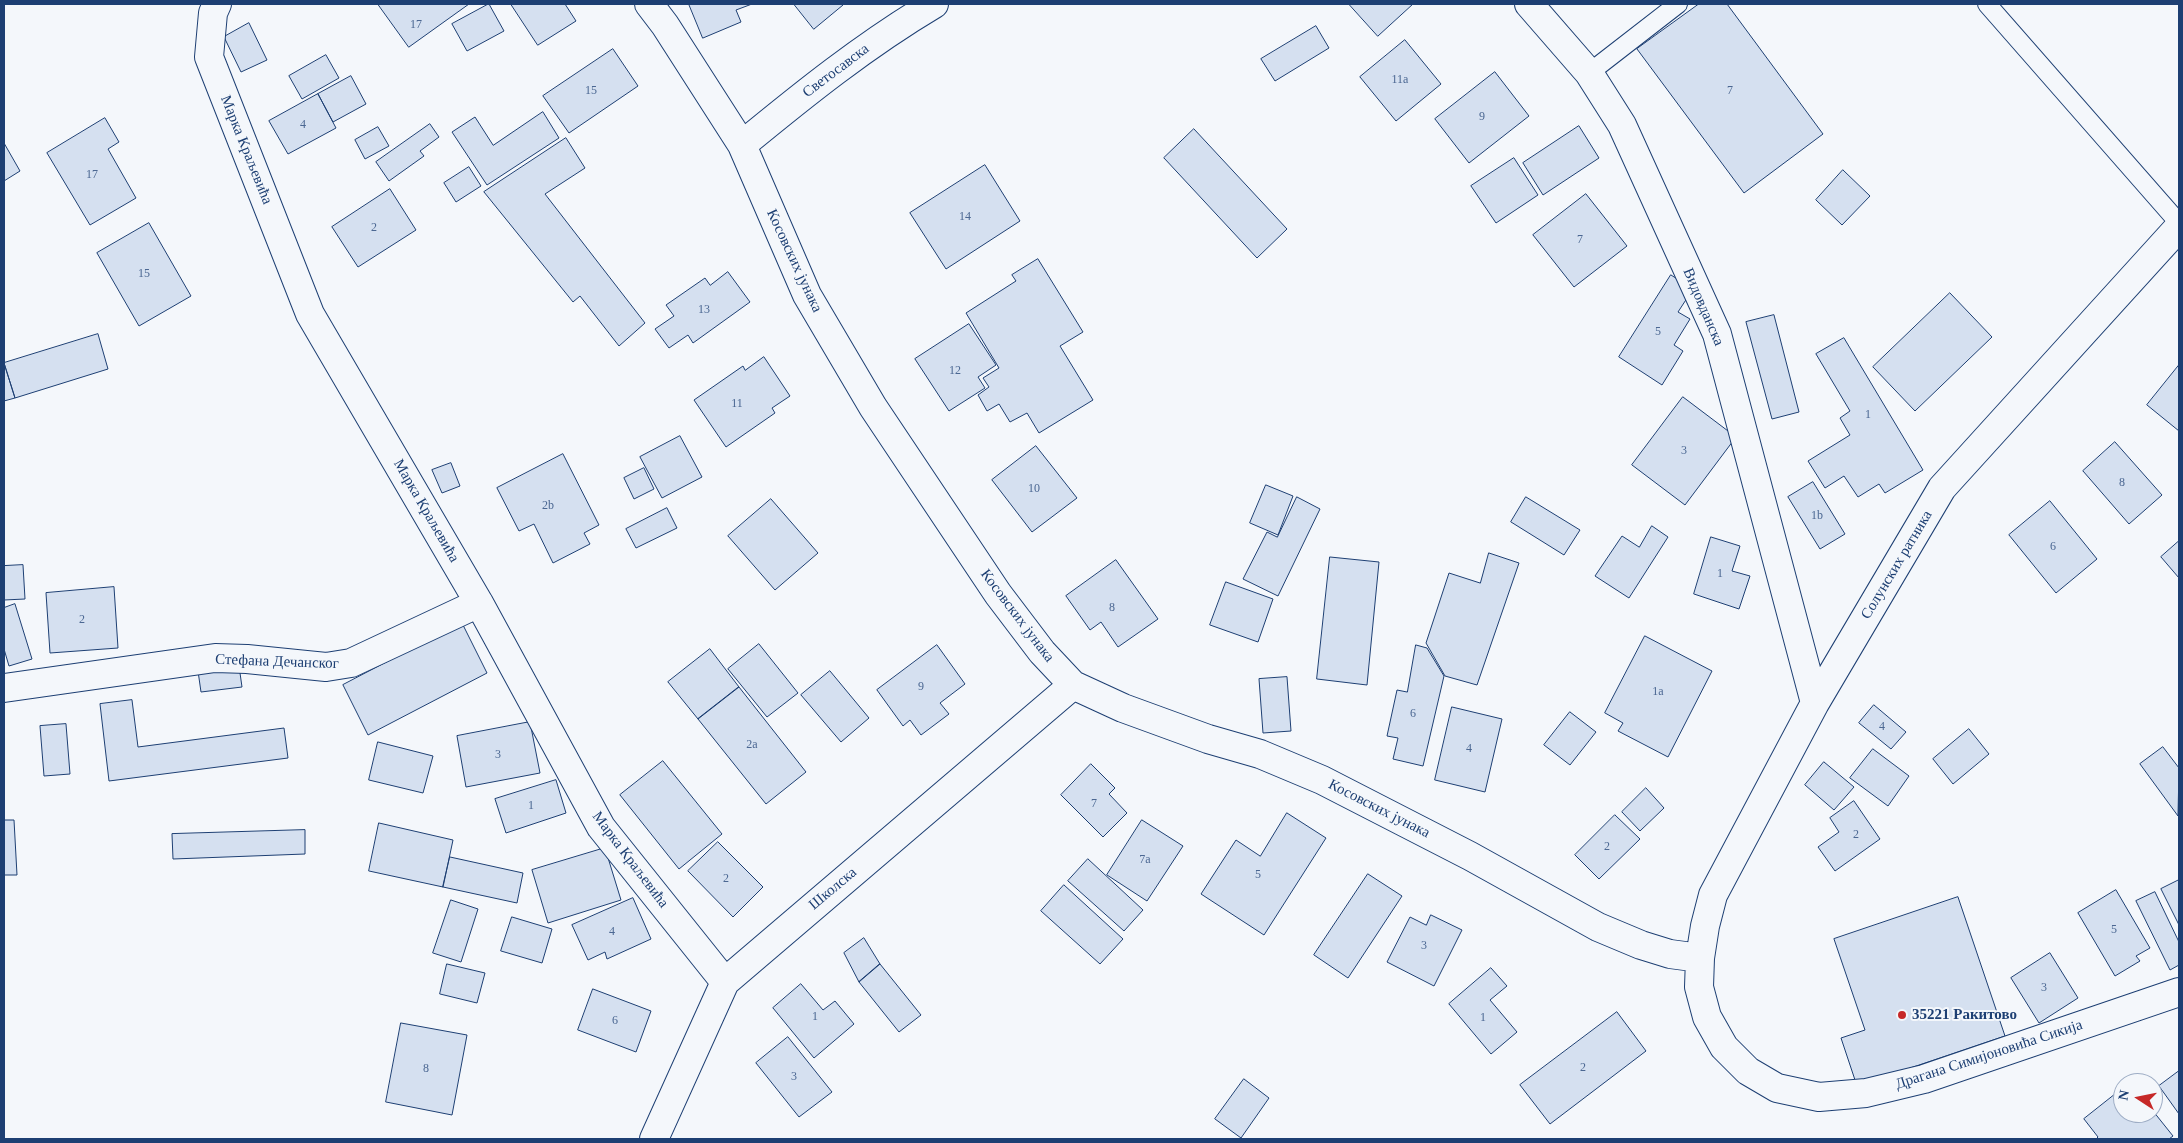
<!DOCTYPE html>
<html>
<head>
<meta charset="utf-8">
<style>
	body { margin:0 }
	#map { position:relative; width:2183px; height:1143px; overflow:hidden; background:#f4f7fb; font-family:Georgia,serif }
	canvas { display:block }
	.frame { position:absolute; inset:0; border:5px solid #1d3f73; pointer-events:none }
	.north { position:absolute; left:2113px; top:1073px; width:50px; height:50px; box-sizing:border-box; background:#f4f7fb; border:1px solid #9eadc5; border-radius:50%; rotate:281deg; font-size:14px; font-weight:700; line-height:20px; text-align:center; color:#1d3f73 }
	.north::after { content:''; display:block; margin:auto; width:18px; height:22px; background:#c62828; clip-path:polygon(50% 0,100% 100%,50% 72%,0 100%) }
</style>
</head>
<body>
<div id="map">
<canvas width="2183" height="1143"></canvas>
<div class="frame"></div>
<div class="north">N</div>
</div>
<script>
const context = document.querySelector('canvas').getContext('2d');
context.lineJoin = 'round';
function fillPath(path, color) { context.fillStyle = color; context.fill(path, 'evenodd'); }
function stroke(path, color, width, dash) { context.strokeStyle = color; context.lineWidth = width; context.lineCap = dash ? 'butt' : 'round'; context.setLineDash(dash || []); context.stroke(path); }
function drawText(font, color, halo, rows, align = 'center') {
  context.font = font + ' Georgia,serif'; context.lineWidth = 4; context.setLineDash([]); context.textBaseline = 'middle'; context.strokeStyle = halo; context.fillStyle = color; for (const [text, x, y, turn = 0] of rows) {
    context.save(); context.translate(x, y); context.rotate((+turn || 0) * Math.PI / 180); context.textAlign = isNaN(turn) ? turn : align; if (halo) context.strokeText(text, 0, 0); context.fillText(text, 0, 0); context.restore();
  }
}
const building = new Path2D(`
	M378,4H469L409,47Z
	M489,4L504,31L467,51L452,24Z
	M511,4H565L576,21L538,45Z
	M689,4H752L736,10L741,22L703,38Z
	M794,4H842L843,5L814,29Z
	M1349,4H1413L1378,36Z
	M1699,4H1727L1823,134L1744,193L1637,49Z
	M249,23L267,60L241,72L224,37Z
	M1316,26L1329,48L1275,81L1261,59Z
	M1405,40L1441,84L1396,121L1360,77Z
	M613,49L638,86L569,133L543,96Z
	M326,55L339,78L302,99L289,76Z
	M1495,72L1529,116L1469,163L1435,119Z
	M351,76L366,104L333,122L318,94Z
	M318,94L336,128L288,154L269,121Z
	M543,112L559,138L487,185L452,132L475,117L493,145Z
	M105,118L119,142L108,149L136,198L90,225L47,153Z
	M430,124L439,137L420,151L424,156L389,181L376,162Z
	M1579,126L1599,158L1543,195L1523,163Z
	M378,127L389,146L365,159L355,140Z
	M1194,129L1287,229L1257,258L1164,158Z
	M566,138L585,168L545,194L645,323L619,346L580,296L573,302L484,192Z
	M4,143L20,171L4,181Z
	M1514,158L1538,195L1496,223L1471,186Z
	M985,165L1020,221L946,269L910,213Z
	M469,167L481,186L456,202L444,183Z
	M1843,170L1870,196L1842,225L1816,200Z
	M390,189L416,230L358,267L332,227Z
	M1586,194L1627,246L1574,287L1533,235Z
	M149,223L191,296L139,326L97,253Z
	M1038,259L1083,332L1060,346L1093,400L1039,433L1027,413L1010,422L999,404L987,411L978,395L989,387L983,378L999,368L966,313L1016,281L1012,275Z
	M728,272L750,302L693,343L688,335L669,348L655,329L674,316L666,305L705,278L710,285Z
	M1671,275L1693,289L1678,312L1690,319L1674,345L1683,351L1662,385L1619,357Z
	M1950,293L1992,337L1915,411L1873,367Z
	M1774,315L1799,412L1772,419L1746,322Z
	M969,324L996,365L978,377L985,388L949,411L915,359Z
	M98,334L108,369L15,398L4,363Z
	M1844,338L1923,470L1885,493L1879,484L1858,497L1844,476L1825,488L1808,461L1850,435L1840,418L1850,411L1816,354Z
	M764,357L790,396L772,408L775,413L726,447L694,400L743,366L745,370Z
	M4,363L15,398L4,401Z
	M2179,365V431L2147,405Z
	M1683,397L1736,437L1685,505L1632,465Z
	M680,436L702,477L662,498L640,457Z
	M2115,442L2162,495L2129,524L2083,471Z
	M1036,446L1077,498L1032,532L992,480Z
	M563,454L599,525L584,533L590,544L553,563L534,524L519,531L497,488Z
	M451,463L460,486L442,493L432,470Z
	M644,468L654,489L634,499L624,478Z
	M1813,482L1845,534L1820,549L1788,497Z
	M1266,485L1293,496L1278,535L1250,523Z
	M1297,497L1320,509L1278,596L1243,579L1267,532L1277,537Z
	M1526,497L1580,530L1564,555L1511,522Z
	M771,499L818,553L775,590L728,536Z
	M2050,501L2097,559L2056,593L2009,535Z
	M667,508L677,528L636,548L626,529Z
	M1652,526L1668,537L1629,598L1595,576L1622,536L1639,547Z
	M1711,537L1740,546L1732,571L1750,576L1739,609L1694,594Z
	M2179,541V578L2161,557Z
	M1489,553L1519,563L1477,685L1445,676L1426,643L1449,573L1480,583Z
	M1330,557L1379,562L1367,685L1317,679Z
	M1116,560L1158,619L1118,647L1101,622L1090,630L1066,596Z
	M23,565L25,599L4,600V566Z
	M1226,582L1273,599L1258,642L1210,625Z
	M114,587L118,648L50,653L46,593Z
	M15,604L32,659L9,666L4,649V608Z
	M462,623L487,673L368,735L343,685Z
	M1645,636L1712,671L1668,757L1618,731L1623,723L1605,713Z
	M759,644L798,693L767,717L728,669Z
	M937,645L965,684L940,703L949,714L921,735L910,720L903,726L877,690Z
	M1416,645L1427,648L1444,676L1423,766L1393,759L1398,738L1387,736L1397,690L1407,692Z
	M710,649L739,687L698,719L668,682Z
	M239,666L242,687L201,692L198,671Z
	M830,671L869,718L841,742L801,695Z
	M1287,677L1291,731L1263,733L1259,679Z
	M739,687L806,772L766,804L698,719Z
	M132,700L138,747L284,728L288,758L109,781L100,704Z
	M1874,705L1906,732L1891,749L1859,723Z
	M1452,707L1502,719L1485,792L1435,780Z
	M1570,712L1596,732L1570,765L1544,745Z
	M530,722L540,773L466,787L457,736Z
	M66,724L70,774L44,776L40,726Z
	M1969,729L1989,754L1953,784L1933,759Z
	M378,742L433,756L423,793L369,780Z
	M2163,747L2179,768L2178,816L2140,764Z
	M1873,749L1909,776L1888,806L1850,778Z
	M663,761L722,834L679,869L620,795Z
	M1824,762L1854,787L1834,810L1805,785Z
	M1091,764L1115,788L1109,794L1127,813L1103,837L1061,795Z
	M556,780L566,813L506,833L495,799Z
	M1646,788L1664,808L1640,831L1622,812Z
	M1854,801L1880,839L1835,871L1818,847L1839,832L1830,818Z
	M1287,813L1326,838L1264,935L1201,894L1236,840L1260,856Z
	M1615,815L1640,839L1599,879L1575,855Z
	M4,820H14L17,875H4Z
	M1142,820L1183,846L1147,901L1107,875Z
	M379,823L453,840L443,887L369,871Z
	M305,830V854L173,859L172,834Z
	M718,842L763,887L733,917L688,871Z
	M605,848L621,900L548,923L532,870Z
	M450,857L523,873L517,903L443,887Z
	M1088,859L1143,910L1124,931L1068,881Z
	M1368,874L1402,896L1348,978L1314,955Z
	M2179,880V925L2161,889Z
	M1064,885L1123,939L1100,964L1041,911Z
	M2116,890L2150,948L2136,956L2140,961L2115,976L2078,913Z
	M2155,892L2179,942V965L2170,970L2136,901Z
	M1958,897L2005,1036L1857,1086L1841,1038L1865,1030L1834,939Z
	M633,898L651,939L607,959L605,952L588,960L572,925Z
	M451,900L478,909L461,962L433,953Z
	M1431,915L1462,930L1434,986L1387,962L1410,917L1426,925Z
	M512,917L552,929L542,963L501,951Z
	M864,938L880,964L859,982L844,953Z
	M2050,953L2078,998L2039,1023L2011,978Z
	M447,964L485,973L477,1003L440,994Z
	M880,964L921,1015L899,1032L859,982Z
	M1491,968L1507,986L1490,1000L1517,1032L1491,1054L1449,1004Z
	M801,984L823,1010L835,1001L854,1024L814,1058L773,1008Z
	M593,989L651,1011L636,1052L578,1030Z
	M1617,1012L1646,1051L1550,1124L1520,1085Z
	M401,1023L467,1035L452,1115L386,1102Z
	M788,1037L832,1092L799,1117L756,1063Z
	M2179,1071V1114L2159,1086Z
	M1244,1079L1269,1098L1241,1138L1215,1119Z
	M2123,1088V1113H2153V1111L2173,1136L2169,1139H2096L2098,1137L2084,1119Z`);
fillPath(building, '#d5e0f0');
stroke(building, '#1d3f73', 1);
const service = new Path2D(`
	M1987,4L2179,223
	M1589,73L1678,4`);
const minor = new Path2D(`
	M217,4L213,13L209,57L310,314L479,603L601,827L725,982
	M649,4L665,25L742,145L807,295L873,407L998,594L1042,652L1073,685L1123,708L1208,739L1260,754L1322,780L1470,856L1598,927L1641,945L1670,954L1700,958
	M1529,4L1589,73L1622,125L1717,334L1815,703
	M742,145C804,94 865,45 934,4
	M2179,227L1942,488L1815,703L1713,895L1705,926L1700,958L1699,987L1707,1017L1724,1047L1748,1071L1777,1088L1819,1097L1866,1093L1924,1079L2179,992
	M4,688L215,658L247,659L326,667L351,663L479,603
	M654,1139L725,982L1073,685`);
stroke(service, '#1d3f73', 20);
stroke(minor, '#1d3f73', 30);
stroke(service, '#f4f7fb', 18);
stroke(minor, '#f4f7fb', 28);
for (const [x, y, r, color] of [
	[1902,1015,5,"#c62828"]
]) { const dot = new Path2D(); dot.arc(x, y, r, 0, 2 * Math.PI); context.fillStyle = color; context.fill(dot); stroke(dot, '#f4f7fb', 2); }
drawText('12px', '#4b6792', null, [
	["17",416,25],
	["11a",1400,80],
	["15",591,91],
	["7",1730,91],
	["9",1482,117],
	["4",303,125],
	["17",92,175],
	["14",965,217],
	["2",374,228],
	["7",1580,240],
	["15",144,274],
	["13",704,310],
	["5",1658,332],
	["12",955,371],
	["11",737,404],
	["1",1868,415],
	["3",1684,451],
	["8",2122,483],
	["10",1034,489],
	["2b",548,506],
	["1b",1817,516],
	["6",2053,547],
	["1",1720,574],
	["8",1112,608],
	["2",82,620],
	["9",921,687],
	["1a",1658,692],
	["6",1413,714],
	["4",1882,727],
	["2a",752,745],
	["4",1469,749],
	["3",498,755],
	["7",1094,804],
	["1",531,806],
	["2",1856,835],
	["2",1607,847],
	["7a",1145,860],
	["5",1258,875],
	["2",726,879],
	["5",2114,930],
	["4",612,932],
	["3",1424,946],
	["3",2044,988],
	["1",815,1017],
	["1",1483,1018],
	["6",615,1021],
	["2",1583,1068],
	["8",426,1069],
	["3",794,1077]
]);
drawText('15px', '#1d3f73', '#f4f7fb', [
	["Светосавска",836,71,-37],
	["Марка Краљевића",246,150,68],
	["Косовских јунака",794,261,65],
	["Видовданска",1703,307,67],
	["Марка Краљевића",426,511,60],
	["Солунских ратника",1897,565,-59],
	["Косовских јунака",1017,616,53],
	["Стефана Дечанског",277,662,2],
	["Косовских јунака",1379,809,27],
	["Марка Краљевића",630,860,53],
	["Школска",833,889,-40],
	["Драгана Симијоновића Сикија",1989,1055,-18]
]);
drawText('bold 15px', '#1d3f73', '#f4f7fb', [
	["35221 Ракитово",1912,1015]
], 'left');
</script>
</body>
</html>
